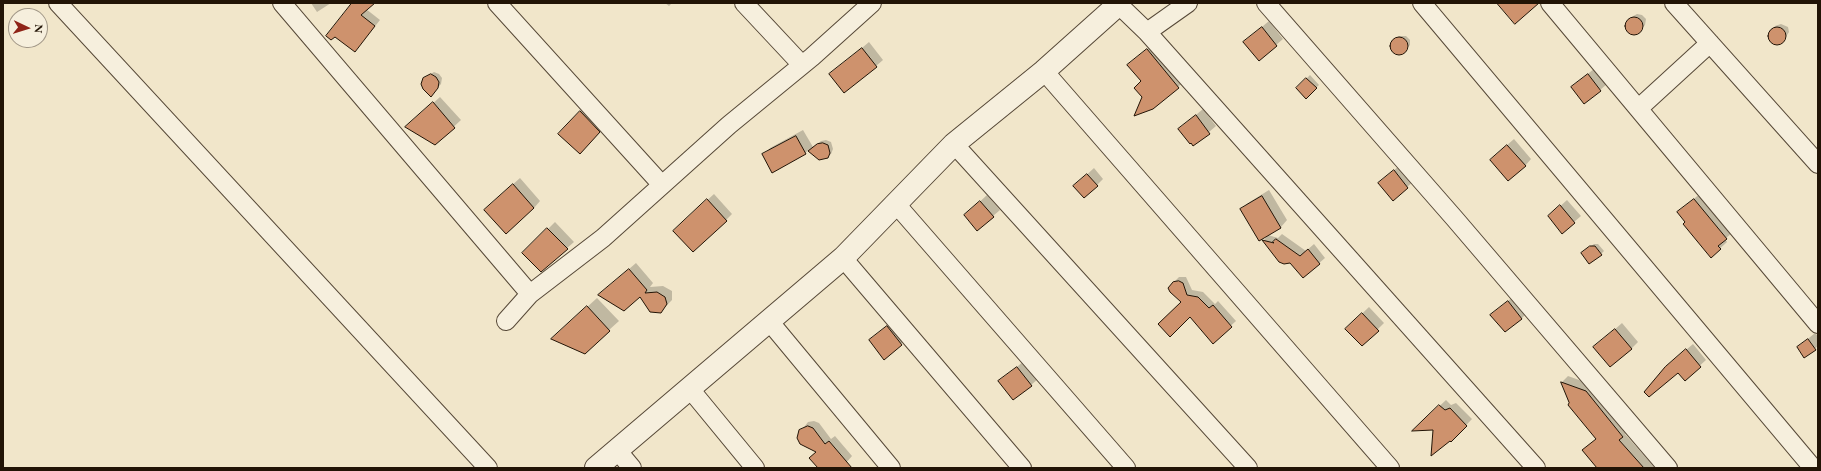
<!DOCTYPE html>
<html>
<head>
<meta charset="utf-8">
<style>
	body { margin:0 }
	#map { position:relative; width:1821px; height:471px; overflow:hidden; background:#f1e6ca; font-family:"EB Garamond",serif }
	canvas { display:block }
	.frame { position:absolute; inset:0; border:4px solid #221406; pointer-events:none }
	.north { position:absolute; left:8px; top:8px; width:40px; height:40px; box-sizing:border-box; background:#f6efdd; border:1px solid #a19787; border-radius:50%; rotate:94deg; font-size:11px; font-weight:700; line-height:16px; text-align:center; color:#221406 }
	.north::after { content:''; display:block; margin:auto; width:14px; height:18px; background:#8f2418; clip-path:polygon(50% 0,100% 100%,50% 72%,0 100%) }
</style>
</head>
<body>
<div id="map">
<canvas width="1821" height="471"></canvas>
<div class="frame"></div>
<div class="north">N</div>
</div>
<script>
const context = document.querySelector('canvas').getContext('2d');
context.lineJoin = 'round';
function fillPath(path, color) { context.fillStyle = color; context.fill(path, 'evenodd'); }
function stroke(path, color, width, dash) { context.strokeStyle = color; context.lineWidth = width; context.lineCap = dash ? 'butt' : 'round'; context.setLineDash(dash || []); context.stroke(path); }
fillPath(new Path2D(`
	M311,3H331L317,12Z
	M353,3H373L366,9L380,20L360,45Z
	M665,3H672L669,6Z
	M1637,14L1642,15L1646,19L1645,25L1636,34L1628,32L1625,27L1628,19Z
	M1269,21L1283,39L1276,45L1251,36Z
	M1781,24L1788,27L1789,32L1782,43L1777,44L1772,42L1769,34L1775,26Z
	M1399,36H1406L1410,40V45L1401,54H1396L1391,48L1392,43Z
	M869,42L883,60L876,66L831,74Z
	M1153,44L1183,82L1178,87L1143,97L1142,81L1134,60Z
	M1595,68L1607,84L1585,103L1572,87Z
	M434,72L439,74L442,78L441,84L434,92L424,78Z
	M1310,75L1319,85L1306,97L1297,88Z
	M440,97L461,120L435,144L413,121Z
	M587,105L606,125L586,146L580,112Z
	M1203,109L1216,126L1194,145L1179,129Z
	M803,130L813,147L821,141L826,140L831,142L833,149L831,154L827,157L819,159L809,150L805,153L764,155L770,148Z
	M1514,139L1531,159L1525,166L1498,153Z
	M1401,164L1414,181L1393,199L1380,183Z
	M1094,168L1103,179L1097,185L1081,180Z
	M520,178L540,201L534,208L492,203Z
	M1269,190L1287,220L1281,227L1259,239L1241,209L1248,203Z
	M1701,193L1733,232L1725,239L1727,242L1711,257L1686,222L1685,206Z
	M714,194L732,214L726,220L681,224Z
	M987,195L1000,210L993,216L972,209Z
	M1567,200L1581,216L1574,222L1556,210Z
	M555,222L574,242L541,271L524,253Z
	M1282,234L1306,251L1314,244L1325,258L1303,277L1291,262L1279,261L1264,240L1268,235L1278,238Z
	M1594,244H1598L1604,251L1601,254L1585,250Z
	M636,263L653,283L650,287L663,286L672,291V300L665,307L640,295L600,294Z
	M1179,277H1186L1192,290L1203,292L1215,304L1218,301L1236,321L1213,342L1182,302L1174,282Z
	M1515,295L1528,312L1522,318L1492,315Z
	M597,298L619,321L609,330H562Z
	M1369,307L1384,323L1362,345L1346,329Z
	M894,320L908,338L884,358L870,340Z
	M1622,323L1638,342L1631,349L1595,347Z
	M1815,333L1818,336V346L1805,357L1798,347Z
	M1693,344L1706,360L1685,379L1673,361Z
	M1024,361L1038,379L1031,385L1000,381Z
	M1568,376L1593,385L1629,430L1625,434L1655,468H1610L1597,438L1570,403L1562,382Z
	M1446,400L1451,405L1456,403L1472,419L1451,441L1434,429L1414,430Z
	M814,421L819,423L831,439L835,436L852,456L846,463L849,468H820L817,452L798,435L808,422Z`), '#0003');
const building = new Path2D(`
	M352,3H375L361,15L375,26L355,52L335,37L331,40L326,36Z
	M1497,3H1539L1515,24Z
	M1625 26a9 9 0 1 1 18 0a9 9 0 1 1-18 0Z
	M1768 36a9 9 0 1 1 18 0a9 9 0 1 1-18 0Z
	M1262,27L1277,46L1259,61L1243,42Z
	M1390 46a9 9 0 1 1 18 0a9 9 0 1 1-18 0Z
	M862,48L877,67L844,93L829,74Z
	M1147,49L1179,88L1153,109L1134,116L1142,97L1134,88L1141,81L1127,65Z
	M431,74L436,77L439,82L438,88L431,97L423,89L421,84L423,78Z
	M1588,74L1601,91L1584,104L1571,87Z
	M1306,78L1317,88L1306,99L1296,88Z
	M433,102L455,128L435,145L405,127Z
	M580,111L600,132L580,154L558,134Z
	M1196,115L1210,134L1193,146L1191,143L1190,144L1178,129Z
	M796,136L806,154L772,173L762,154Z
	M823,143L828,145L830,153L828,158L819,160L808,151L817,144Z
	M1507,145L1526,166L1508,181L1490,160Z
	M1394,170L1408,188L1393,201L1378,183Z
	M1087,174L1098,186L1084,198L1073,186Z
	M513,184L534,208L506,234L484,210Z
	M1262,196L1281,228L1259,241L1240,209Z
	M707,199L727,221L693,252L673,231Z
	M1694,199L1727,239L1718,246L1721,249L1711,258L1683,224L1685,222L1677,212Z
	M980,201L994,217L977,231L964,215Z
	M1560,205L1575,223L1562,234L1548,216Z
	M547,228L568,249L541,272L522,253Z
	M1276,239L1300,256L1308,249L1320,264L1303,278L1290,263L1284,264L1279,262L1262,240L1274,243L1273,242Z
	M1590,246H1595L1602,255L1589,264L1581,253Z
	M629,269L647,290L645,293L657,292L665,297L667,304L661,313L650,312L640,297L624,311L598,295Z
	M1179,281L1183,283L1187,295L1198,297L1209,308L1213,305L1232,327L1213,344L1190,317L1170,337L1158,324L1181,302L1170,292L1168,288L1173,282Z
	M1508,301L1522,319L1505,332L1490,315Z
	M587,306L610,331L585,354L551,339Z
	M1362,313L1379,331L1362,346L1345,329Z
	M887,326L902,345L884,360L869,340Z
	M1615,329L1632,349L1610,367L1593,347Z
	M1808,339L1816,350L1804,358L1797,347Z
	M1686,349L1701,367L1685,381L1678,373L1649,397L1644,392L1665,367Z
	M1017,367L1032,386L1013,400L998,381Z
	M1561,382L1586,391L1623,437L1619,440L1644,468H1597L1582,450L1596,439L1568,405L1569,403Z
	M1439,405L1445,410L1450,408L1467,426L1451,442L1450,441L1431,456L1433,430L1412,431Z
	M808,426L813,428L825,444L829,441L852,468H818L809,458L816,452L800,444L797,438L799,430Z`);
fillPath(building, '#ce926d');
stroke(building, '#221406', 1);
const minor = new Path2D(`
	M58,3L488,468
	M282,3L530,294
	M497,3L662,185
	M744,3L802,65
	M1266,3L1455,219L1668,468
	M1422,3L1813,468
	M1550,3L1818,324
	M1674,3L1818,164
	M1119,5L1147,32L1536,468
	M1147,32L1188,3
	M1044,71L1390,468
	M1639,108L1710,43
	M954,144L1248,468
	M896,204L1126,468
	M843,258L1022,468
	M506,321L530,294L603,238L729,125L812,57L872,3
	M769,321L891,468
	M690,389L755,468
	M617,450L632,468`);
const tertiary = new Path2D(`
	M596,468L843,258L954,144L1044,71L1120,3`);
stroke(minor, '#564837', 20);
stroke(tertiary, '#564837', 24);
stroke(minor, '#f6efdd', 18);
stroke(tertiary, '#f6efdd', 22);
</script>
</body>
</html>
